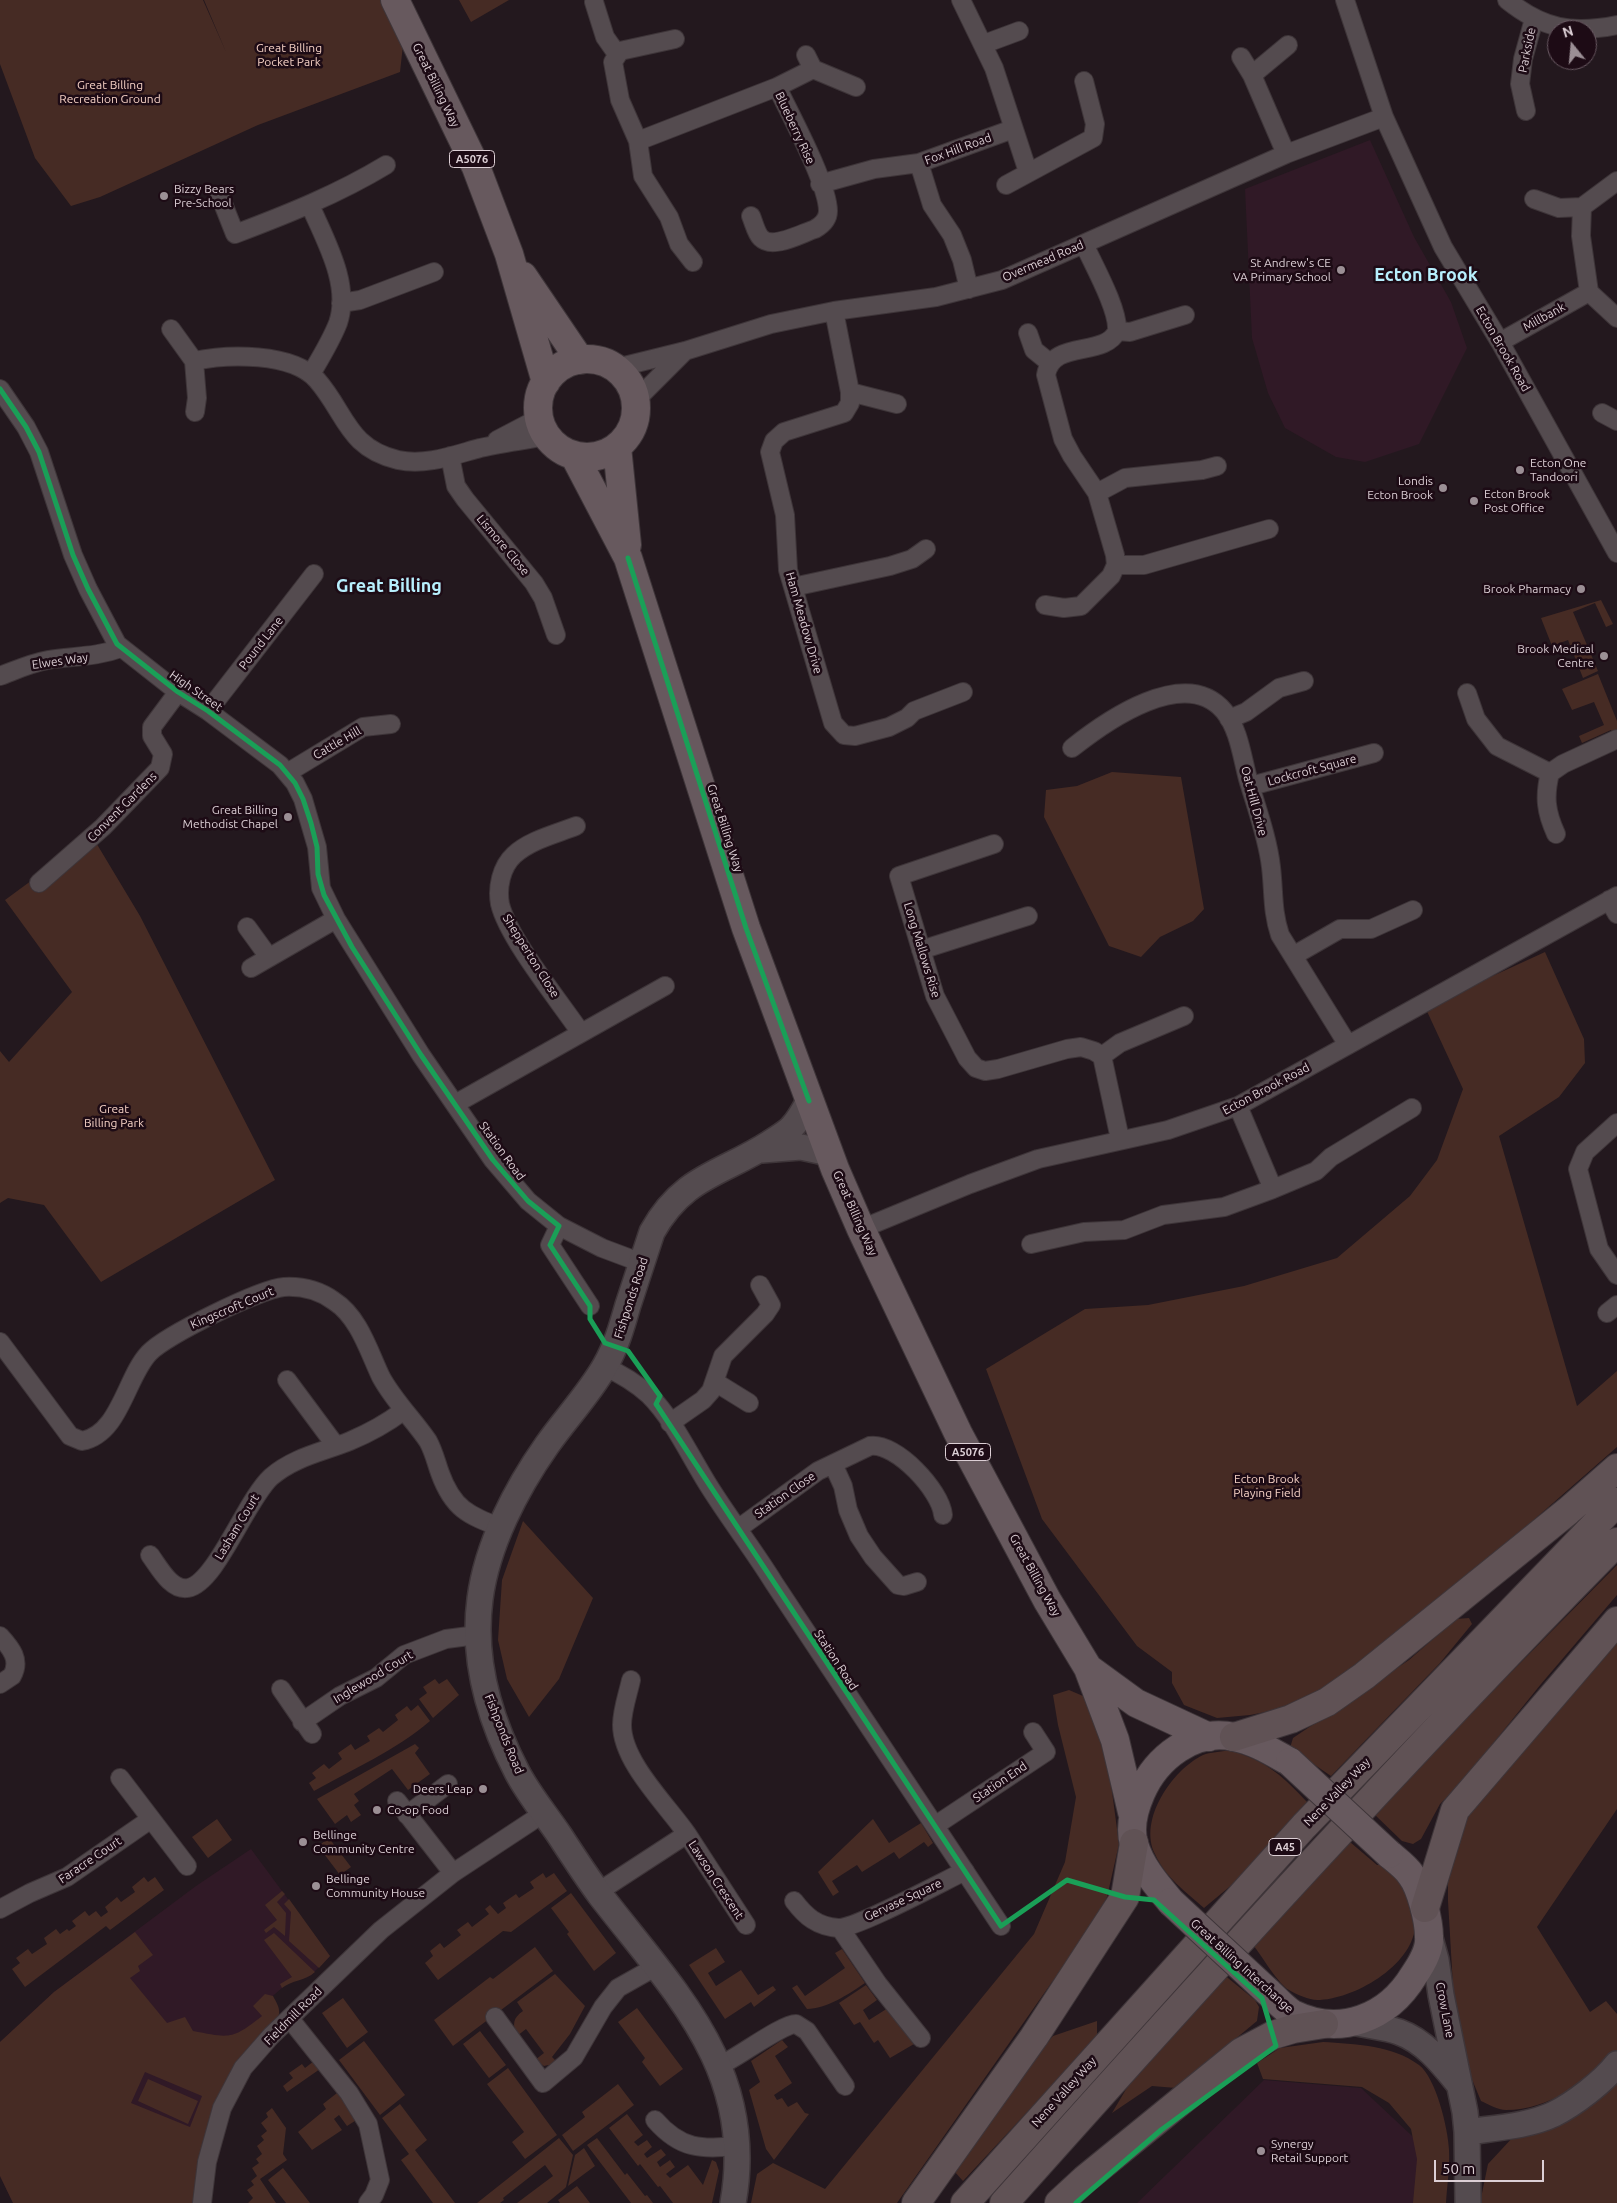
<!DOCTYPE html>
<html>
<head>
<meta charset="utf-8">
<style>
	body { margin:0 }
	#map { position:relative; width:1617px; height:2203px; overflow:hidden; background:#23181e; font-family:Ubuntu,sans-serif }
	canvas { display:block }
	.north { position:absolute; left:1547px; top:20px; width:50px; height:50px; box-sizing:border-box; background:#1d0b15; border:1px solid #695962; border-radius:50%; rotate:343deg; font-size:14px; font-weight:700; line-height:20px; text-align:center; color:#dccfd5 }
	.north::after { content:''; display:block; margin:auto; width:18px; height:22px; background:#9b8f95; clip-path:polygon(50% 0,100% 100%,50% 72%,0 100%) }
	.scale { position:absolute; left:1434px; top:2160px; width:110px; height:22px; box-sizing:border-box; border:2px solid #dccfd5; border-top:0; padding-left:6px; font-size:15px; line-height:18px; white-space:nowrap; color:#dccfd5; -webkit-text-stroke:4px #1d0b15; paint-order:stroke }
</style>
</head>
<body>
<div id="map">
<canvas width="1617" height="2203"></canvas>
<div class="north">N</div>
<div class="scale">50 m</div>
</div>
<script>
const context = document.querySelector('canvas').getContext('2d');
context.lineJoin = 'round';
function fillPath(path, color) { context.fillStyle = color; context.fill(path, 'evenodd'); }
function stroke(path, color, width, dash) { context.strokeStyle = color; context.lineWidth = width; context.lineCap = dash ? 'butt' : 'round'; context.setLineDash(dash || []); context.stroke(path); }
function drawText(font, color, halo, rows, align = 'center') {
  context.font = font + ' Ubuntu,sans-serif'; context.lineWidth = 5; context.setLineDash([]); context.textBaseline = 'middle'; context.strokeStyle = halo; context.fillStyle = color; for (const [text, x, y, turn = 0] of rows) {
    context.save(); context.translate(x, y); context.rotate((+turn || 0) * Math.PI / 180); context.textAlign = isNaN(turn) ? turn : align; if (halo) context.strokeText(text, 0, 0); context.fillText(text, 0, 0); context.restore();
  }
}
fillPath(new Path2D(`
	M1370,140L1414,237L1451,302L1467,348L1419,444L1365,462L1336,457L1285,428L1268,393L1252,338L1245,189Z
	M251,1849L330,1956L310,1976L289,1982L268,2000L266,2019L214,2094L188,2203H13L0,2176V2042L54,1992L196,1886Z
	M1264,2080L1361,2088L1426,2149L1430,2203H1137Z`), '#301926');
fillPath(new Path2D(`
	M0,0H203L226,52L204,0H382L403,45L400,72L258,125L100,197L71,206L35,158L0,64Z
	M459,0H509L471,22Z
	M1601,600L1613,624L1606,627L1595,603L1573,612L1598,671L1583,678L1568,640L1552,646L1541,618Z
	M1598,674L1617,721V732L1613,734L1611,730L1582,743L1579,736L1604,725L1594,702L1572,710L1562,689Z
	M1112,772L1181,777L1204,909L1193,921L1160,937L1141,957L1109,946L1044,817L1046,790L1077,786Z
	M92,836L140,916L275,1180L101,1282L44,1205L8,1198L0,1203V1051L9,1062L72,992L5,900Z
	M1545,952L1584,1039L1585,1063L1559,1097L1499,1136L1577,1406L1617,1371V1447L1416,1623L1328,1689L1291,1707L1250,1715L1217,1718L1184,1705L1172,1683V1672L1137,1646L1042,1519L986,1369L1085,1309L1148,1305L1244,1286L1337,1258L1410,1196L1437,1160L1463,1089L1425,1007Z
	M523,1521L593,1598L559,1679L529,1717L507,1679L498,1640L502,1580Z
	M1617,1565V1595L1541,1684L1461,1783L1440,1804L1421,1839L1413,1844L1402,1841L1374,1814L1461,1723Z
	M1469,1618L1472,1624L1440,1663L1331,1776L1290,1748L1293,1738L1409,1660L1456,1619Z
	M1617,1631V1809L1537,1927L1590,2012L1606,2001L1617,2014V2054C1587,2081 1549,2110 1506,2110C1498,2110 1488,2104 1481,2101L1466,2065L1454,2003L1448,1901V1861L1460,1817Z
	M435,1679L439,1684L447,1679L459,1695L433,1718L419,1699L427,1693L423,1687Z
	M1069,1690L1083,1696L1104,1746L1111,1784L1119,1844L1107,1897L1088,1937L1052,1982L897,2203H751L757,2174L773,2163L825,2189L1034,1934L1065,1862L1076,1797L1058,1725L1053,1695Z
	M418,1705L430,1721C395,1751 353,1769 314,1791L309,1783L316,1778L312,1773L324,1764L329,1769L342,1759L338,1753L351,1744L355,1750L370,1741L367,1736L379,1728L383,1732L398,1720L395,1715L407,1706L411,1711Z
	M415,1744L419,1748L415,1753L430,1774L408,1790L392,1769L354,1794L359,1801L354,1805L361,1815L351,1822L347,1815L335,1824L317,1799Z
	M1229,1750C1270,1762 1283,1777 1311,1806L1258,1863L1204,1908C1186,1892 1165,1877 1155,1854C1138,1820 1172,1770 1203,1755C1210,1752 1221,1752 1229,1750Z
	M217,1819L232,1840L208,1858L192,1837Z
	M873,1819L889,1843L921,1823L933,1843L928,1847L924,1842L899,1859L894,1852L862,1872L857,1865L832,1881L839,1892L833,1896L818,1872Z
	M329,1838L351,1867L340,1875L318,1846Z
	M1350,1842L1377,1865L1390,1863C1400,1883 1417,1904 1415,1927C1412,1966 1353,2000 1317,2000C1310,2000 1295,1994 1289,1990C1278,1984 1262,1956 1253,1945Z
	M543,1873L546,1878L554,1873L567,1891L511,1932L503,1931L438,1980L425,1963L433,1956L430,1951L440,1943L444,1948L461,1935L457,1930L468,1922L472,1927L489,1914L485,1909L490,1905L498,1914L506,1908L503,1903L516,1894L519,1898L534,1888L530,1882Z
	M144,1877L148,1882L155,1877L164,1890L110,1930L106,1926L25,1987L12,1969L20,1963L16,1958L28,1949L32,1954L47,1944L44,1938L56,1929L60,1934L67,1929L69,1931L76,1926L72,1921L85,1911L89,1916L96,1911L101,1917L108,1912L105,1907L117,1897L121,1902L135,1892L132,1887Z
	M282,1891L285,1894L277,1902L286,1913L285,1936L274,1927L266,1933L264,1930L277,1920L265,1905Z
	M571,1893L616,1953L594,1971L567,1934L569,1932L551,1908Z
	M289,1899L330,1956L319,1968L289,1941L291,1912L284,1904Z
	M135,1932L153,1955L138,1966L140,1971L130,1978L167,2023L185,2017L193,2031C230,2038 232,2040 262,2016L253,2006L265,1994L273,1996C276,2002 280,2007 279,2014C277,2024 249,2047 241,2057C207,2102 202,2150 195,2203H13L0,2176V2042L54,1992ZM145,2072L202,2096L190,2127L131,2103Z
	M274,1933L315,1972C305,1981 292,1980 282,1988L280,1984L292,1977L264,1940Z
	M535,1947L553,1971L453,2046L434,2020L490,1977L493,1979Z
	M716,1948L725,1962L708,1973L716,1986L741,1970L758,1995L773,1986L776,1990L754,2007L751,2002L725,2019L689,1965Z
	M842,1949L865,1983C849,1994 826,2009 807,2009L792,1988L797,1985L805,1996L845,1968L835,1953Z
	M555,1974L585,2006L570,2034L552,2057L558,2063L544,2066L535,2060L544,2053L526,2029L517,2036C512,2024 513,2018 523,2011L517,2002Z
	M1223,1974L1255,2000L1259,2007L1257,2021L1176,2088L1152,2086L1112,2113L1138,2069Z
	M866,1985L877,2000L863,2010L869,2020L888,2008L913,2038L914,2044L890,2058L878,2040L874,2043L860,2022L854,2025L839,2003Z
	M343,1998L368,2032L347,2048L322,2013Z
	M637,2008L683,2069L660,2086L642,2062L645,2058L618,2022Z
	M1097,2021V2037L963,2181L954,2171L1022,2070L1053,2036Z
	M480,2031L506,2065L489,2078L463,2044Z
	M782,2040L788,2047L775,2056L792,2083L774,2095L777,2100L782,2098L788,2107L797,2102L805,2113L809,2114L774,2160L766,2149L749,2090L760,2082L751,2061Z
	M364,2041L405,2095L380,2115L339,2060Z
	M1323,2042C1355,2044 1392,2045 1419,2065C1436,2078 1448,2128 1449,2150C1450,2167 1447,2186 1446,2203H1413L1417,2159L1411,2129L1389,2103L1362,2087L1263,2079L1257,2063L1280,2048Z
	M314,2061L320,2069L287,2092L283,2086L293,2078L289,2073L302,2064L305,2068Z
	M508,2068L557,2135L525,2159L512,2142L524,2132L487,2084Z
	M148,2079L198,2101L188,2124L138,2101Z
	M330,2083L358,2119L347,2126L339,2115L334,2119L342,2130L312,2150L298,2132L326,2109L323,2104L337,2093Z
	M618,2084L634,2105L573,2151L562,2135L585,2117L582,2112Z
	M1617,2084V2203H1480L1488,2164L1514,2136Z
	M400,2104L427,2140L415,2150L455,2203H433L401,2160L409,2154L382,2118Z
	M272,2108L286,2128L283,2154L287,2160L260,2179L276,2203H248L253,2198L247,2190L254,2185L251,2181L257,2176L252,2168L259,2163L256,2159L262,2154L257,2146L264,2140L261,2136L267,2131L261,2123L268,2117L266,2113Z
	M627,2114L643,2135L634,2142L638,2146L647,2140L652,2147L644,2154L647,2158L661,2149L666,2155L657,2162L660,2167L670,2160L675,2167L666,2174L670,2178L688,2165L703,2185L712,2160L716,2162L719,2171L712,2203H673L660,2186L658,2187L640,2164L638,2166L609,2128Z
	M559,2138L573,2155L566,2187L564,2189L547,2203H517L553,2176L545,2165L503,2198L504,2200L500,2203H477Z
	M597,2138L625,2175L627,2173L645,2196L647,2195L653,2203H631L587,2145Z
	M584,2148L595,2166L568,2186L575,2155Z
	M283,2168L310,2203H286L268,2180Z
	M577,2186L590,2203H560L558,2200Z`), '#462b24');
const street = new Path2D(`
	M961,0L994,68L1028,172
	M1345,0L1384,117L1443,247L1500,342L1617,553
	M1507,0C1543,29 1572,34 1617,25
	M594,2L605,37L617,54
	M675,39L620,51L613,62L620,100L638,141L643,176L669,217L679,244L693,262
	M984,44L1019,31
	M806,55L813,69L856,87
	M1241,57L1252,75
	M1526,111L1520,84L1523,59L1534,19
	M638,141L777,87L813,69
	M1286,154L1252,75L1288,45
	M919,163L932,205L952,235L962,260L969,289
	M1617,181L1582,207L1581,236L1589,292L1617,318
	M820,184L874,169L919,163L1013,129
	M1006,185L1093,138L1095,124L1084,81
	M220,196L235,234C288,214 338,194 386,165
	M1534,199L1559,208L1582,207
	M310,205C325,240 351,284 338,323C331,341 321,357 311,374
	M751,216C754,223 756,233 761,238C773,250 802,233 815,229C822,225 828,220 828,211C828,184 790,114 777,87
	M341,303L360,300L434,272
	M834,311L850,392V403L844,413L784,432L774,441L770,452L785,515L788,570L833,723L844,735L855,736L889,727L907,718L914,711L963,692
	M171,329L194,361L197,398L195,412
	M1117,331L1130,332L1185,315
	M1028,333L1034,350L1050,363
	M1500,342L1589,292
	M194,361C227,354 292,352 317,380C346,413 347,448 398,460C426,466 454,455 480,448C502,443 525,440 548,436
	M616,368L685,351L771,324L834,311L936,297L1002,280L1286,154L1384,117
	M0,389L26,427L39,452L73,555L88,589L117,644L178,692L208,711L280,765L295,783L303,799L317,847L321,888L336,919L421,1055L493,1160L528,1201L559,1226L602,1248L642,1263
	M850,392L897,404
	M636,400L684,352
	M1602,413L1617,421
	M497,440L539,418
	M450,456L456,486L465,499L534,583L543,598L556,635
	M1097,493L1125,478L1202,470L1217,466
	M1116,565H1144L1269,529
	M793,587L890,566L912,559L926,549
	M1045,605L1064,608L1081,606L1111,576L1116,565L1115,555L1097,493L1072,456L1063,439L1046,375C1052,339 1105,358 1117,331C1119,310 1093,264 1084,244
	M0,676C16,670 31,663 48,660C73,656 97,657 121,648
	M1467,693L1476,719L1497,746L1550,773
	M208,711L314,574
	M1229,719L1246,712L1279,688L1304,681
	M1072,748C1106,721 1185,665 1224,711C1239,729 1242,757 1248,779C1256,806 1268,839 1271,867C1274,892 1272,911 1280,935L1348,1045
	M287,773L363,727L391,724
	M1251,786L1374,753
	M576,826C556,834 530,840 514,855C501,867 497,888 500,904C508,938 560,1002 581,1033
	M1556,834C1546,812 1544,797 1550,773L1563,764L1617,739
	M994,844L899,876L935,996L967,1058L976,1068L985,1071L998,1069L1067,1049L1081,1047L1094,1051L1102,1056L1120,1139
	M39,883L103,827L160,768L163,754L152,736V727L178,692
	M1609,900L1617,914
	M247,927L268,956
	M921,950L1028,916
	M1293,956L1340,929H1371L1413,910
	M251,968L336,919
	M1102,1056L1120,1043L1184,1016
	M455,1104L665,986
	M1238,1106L1273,1189
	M1617,1123L1585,1152L1578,1169L1599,1249L1617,1275
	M559,1226L550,1245L590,1306
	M861,1229L970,1184L1038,1159L1168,1130L1238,1106L1617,896
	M1031,1244L1084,1232L1124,1230L1163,1215L1224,1207L1273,1189L1316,1171L1331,1157L1412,1108
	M1607,1313L1617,1305
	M0,1342L70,1436L82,1441C120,1434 126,1377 149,1353C166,1335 260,1289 284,1287C302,1286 320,1291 334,1301C359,1317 369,1352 381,1377C394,1401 413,1419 428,1441C434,1452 436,1462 440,1473C453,1509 468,1515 502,1528
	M605,1367C621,1374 635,1382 649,1395C673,1419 689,1454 707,1483C728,1517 753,1549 774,1583C849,1698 926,1811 1001,1926
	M287,1380L336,1446
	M715,1382L749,1403
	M670,1423L703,1400L711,1391L723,1356L765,1314L771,1305L760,1285
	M833,1464L843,1486L848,1510L859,1536L873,1557L898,1585L904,1586L917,1582
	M739,1528L818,1471L870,1446C896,1442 941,1491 943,1515
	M150,1555C159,1567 171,1591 188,1588C216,1583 246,1500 271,1477C294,1457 323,1452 350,1441C369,1433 387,1423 403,1411
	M0,1636C11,1648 21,1660 12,1676L0,1684
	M281,1689L312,1734
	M302,1722L340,1696L376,1678L404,1655L446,1639L477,1635
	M120,1778L187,1866
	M397,1801L453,1873
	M407,1815L448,1784
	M936,1825L1046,1752L1033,1732
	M687,1834L746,1925
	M598,1892L687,1834C667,1805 622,1762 622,1725C622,1710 628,1694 631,1680
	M794,1901C806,1917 817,1926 838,1928C855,1929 944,1881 965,1871
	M0,1909L30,1893L67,1877L151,1819
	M840,1928L878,1984L921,2038
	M495,2017L543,2083L574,2057L603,2007L618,1988L657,1966
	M290,2019L349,2093L368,2124L380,2180L374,2195L368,2203
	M719,2066C737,2058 782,2024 796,2024L807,2031L845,2086
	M655,2120C681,2150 701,2149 738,2146
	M202,2203L207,2162L222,2108L243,2068L271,2036L381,1930L453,1873L544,1813`);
const secondary = new Path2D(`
	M762,1150L801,1147L829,1153
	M1430,1938L1436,1960L1441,1995L1465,2112L1467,2132L1468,2203
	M1353,2022C1368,2026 1385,2027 1399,2032C1424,2041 1441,2062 1457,2082
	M1467,2132C1495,2128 1529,2126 1554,2114C1574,2104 1603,2082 1617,2064
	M733,2203C757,2070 674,1991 600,1895C586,1876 573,1856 560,1836C546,1815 529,1795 517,1772C490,1720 472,1659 480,1599C487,1545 516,1489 547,1445C566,1418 589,1394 605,1366C616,1347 622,1326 628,1305C636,1280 644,1256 652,1232C683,1176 722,1174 770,1143C777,1138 787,1133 792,1127C799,1120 804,1110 809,1101`);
const primary = new Path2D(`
	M395,0L476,167L509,254L546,382
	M523,276L580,360
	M538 408a49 49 0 1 1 98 0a49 49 0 1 1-98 0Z
	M617,447L627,545
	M574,455L628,558L746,928L835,1169L861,1229L958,1433L1047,1600L1088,1668L1115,1740L1132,1812
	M1088,1668L1136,1703L1209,1737
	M1171,1902C1156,1884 1141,1867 1134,1844C1129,1827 1134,1809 1141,1793C1156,1758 1194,1728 1234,1737C1255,1741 1272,1752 1290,1762
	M1267,1991C1275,1998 1284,2009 1293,2014C1340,2037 1388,2018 1414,1975C1421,1965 1430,1949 1429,1937C1429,1921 1421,1888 1411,1875C1406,1867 1396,1860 1389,1854`);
const highway = new Path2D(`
	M1234,1737L1291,1719L1327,1702L1364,1676L1568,1511L1617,1468
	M1425,1908L1455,1810L1617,1621
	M916,2203L1034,2037L1125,1897L1134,1843
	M965,2203L1304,1826L1617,1502
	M1004,2203C1204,1979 1406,1756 1617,1542
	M1059,2203L1085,2179L1241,2052L1273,2035L1293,2029L1324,2024`);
stroke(street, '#3e3539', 20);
stroke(secondary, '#3e3539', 28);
stroke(primary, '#3e3539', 30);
stroke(highway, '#3e3539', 30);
stroke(street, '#544b4f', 18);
stroke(secondary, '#544b4f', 25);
stroke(primary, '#67595e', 28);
stroke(highway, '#605255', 28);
const primaryBridge = new Path2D(`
	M1290,1762L1389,1854
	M1171,1902L1267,1991`);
stroke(primaryBridge, '#3e3539', 30, []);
stroke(primaryBridge, '#67595e', 28);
stroke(new Path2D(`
	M0,389L26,427L39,452L73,555L88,589L117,644L178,692L208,711L280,765L295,783L303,799L311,823L317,847L318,874L324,895L352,947L421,1055L493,1160L528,1201L559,1226L550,1245L590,1306V1319L605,1343L628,1351L660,1396L656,1404L1001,1926L1067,1880L1125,1897L1154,1900L1262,1998L1276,2046L1161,2130L1076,2203
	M628,558L746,928L809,1101`), '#1a9f57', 5);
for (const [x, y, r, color] of [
	[164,196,5,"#9b8f95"],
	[1341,270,5,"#9b8f95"],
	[1520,470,5,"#9b8f95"],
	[1443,488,5,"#9b8f95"],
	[1474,501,5,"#9b8f95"],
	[1581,589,5,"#9b8f95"],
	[1604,656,5,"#9b8f95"],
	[288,817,5,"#9b8f95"],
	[483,1789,5,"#9b8f95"],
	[377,1810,5,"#9b8f95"],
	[303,1842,5,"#9b8f95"],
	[316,1886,5,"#9b8f95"],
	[1261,2151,5,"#9b8f95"]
]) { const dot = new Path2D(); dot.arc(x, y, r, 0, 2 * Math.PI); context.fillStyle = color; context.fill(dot); stroke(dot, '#1d0b15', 2); }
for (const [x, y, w] of [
	[472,159,45],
	[968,1452,45],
	[1285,1847,32]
]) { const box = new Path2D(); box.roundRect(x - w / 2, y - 8.5, w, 17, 4); context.fillStyle = '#1d0b15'; context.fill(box); stroke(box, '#dccfd5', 1); }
drawText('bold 11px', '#dccfd5', null, [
	["A5076",472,159],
	["A5076",968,1452],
	["A45",1285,1847]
]);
drawText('12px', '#f4d0c4', '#1d0b15', [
	["Great Billing",289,48],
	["Pocket Park",289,62],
	["Great Billing",110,85],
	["Recreation Ground",110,99],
	["Great",114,1109],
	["Billing Park",114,1123],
	["Ecton Brook",1267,1479],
	["Playing Field",1267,1493]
]);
drawText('12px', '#dccfd5', '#1d0b15', [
	["Parkside",1527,50,-78],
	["Great Billing Way",436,85,64],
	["Blueberry Rise",795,128,65],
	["Fox Hill Road",958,149,-20],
	["Overmead Road",1043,261,-23],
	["Millbank",1544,317,-29],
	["Ecton Brook Road",1503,349,60],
	["Lismore Close",503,545,50],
	["Ham Meadow Drive",804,623,74],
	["Pound Lane",261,643,-52],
	["Elwes Way",60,661,-8],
	["High Street",196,691,35],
	["Cattle Hill",337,743,-30],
	["Lockcroft Square",1312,770,-15],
	["Oat Hill Drive",1254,801,75],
	["Convent Gardens",122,807,-45],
	["Great Billing Way",725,828,72],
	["Long Mallows Rise",922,950,73],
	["Shepperton Close",531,956,58],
	["Ecton Brook Road",1266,1089,-28],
	["Station Road",502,1151,54],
	["Great Billing Way",855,1213,66],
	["Fishponds Road",631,1298,-72],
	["Kingscroft Court",232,1308,-23],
	["Station Close",785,1495,-35],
	["Lasham Court",237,1527,-59],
	["Great Billing Way",1035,1575,61],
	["Station Road",836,1660,57],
	["Inglewood Court",373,1677,-31],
	["Fishponds Road",504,1734,68],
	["Station End",1000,1782,-34],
	["Nene Valley Way",1337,1792,-46],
	["Faracre Court",90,1860,-34],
	["Lawson Crescent",716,1880,57],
	["Gervase Square",903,1900,-25],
	["Great Billing Interchange",1242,1966,42],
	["Crow Lane",1445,2010,79],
	["Fieldmill Road",293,2016,-45],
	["Nene Valley Way",1064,2092,-48]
]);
drawText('12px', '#dccfd5', '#1d0b15', [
	["Bizzy Bears",174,189],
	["Pre-School",174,203],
	["St Andrew's CE",1331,263,"right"],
	["VA Primary School",1331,277,"right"],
	["Ecton One",1530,463],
	["Tandoori",1530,477],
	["Londis",1433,481,"right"],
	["Ecton Brook",1433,495,"right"],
	["Ecton Brook",1484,494],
	["Post Office",1484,508],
	["Brook Pharmacy",1571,589,"right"],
	["Brook Medical",1594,649,"right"],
	["Centre",1594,663,"right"],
	["Great Billing",278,810,"right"],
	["Methodist Chapel",278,824,"right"],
	["Deers Leap",473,1789,"right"],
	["Co-op Food",387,1810],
	["Bellinge",313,1835],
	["Community Centre",313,1849],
	["Bellinge",326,1879],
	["Community House",326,1893],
	["Synergy",1271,2144],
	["Retail Support",1271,2158]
], 'left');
drawText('bold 18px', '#b7effd', '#1d0b15', [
	["Ecton Brook",1426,275],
	["Great Billing",389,586]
]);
</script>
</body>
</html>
